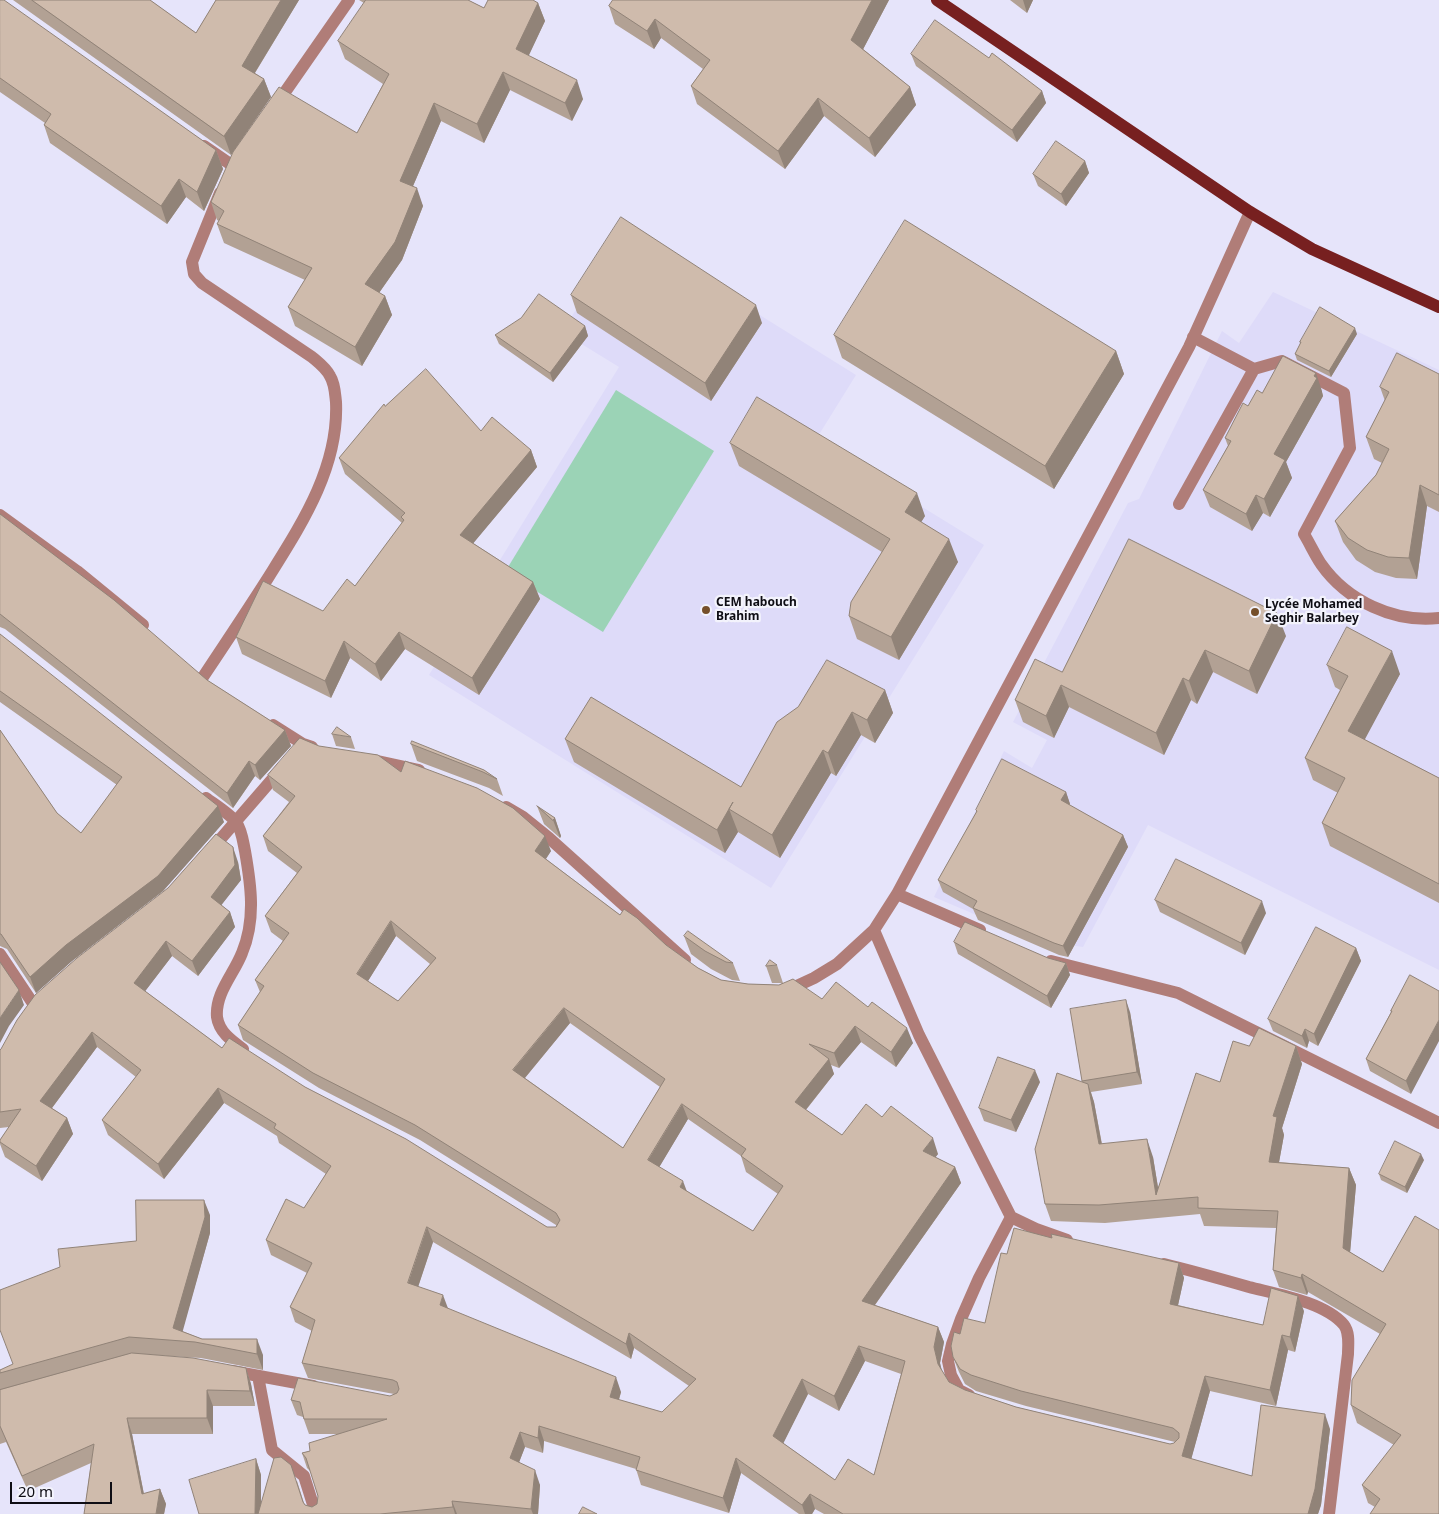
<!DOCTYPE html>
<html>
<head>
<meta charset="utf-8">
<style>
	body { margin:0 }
	#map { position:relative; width:1439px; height:1514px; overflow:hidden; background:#e6e4fa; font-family:"Noto Sans",sans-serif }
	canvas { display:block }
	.scale { position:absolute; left:10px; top:1482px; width:102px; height:22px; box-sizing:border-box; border:2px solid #0e0d14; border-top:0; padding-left:6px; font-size:15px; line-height:18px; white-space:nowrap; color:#0e0d14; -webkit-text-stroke:4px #f3f3fc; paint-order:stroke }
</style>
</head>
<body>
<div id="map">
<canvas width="1439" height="1514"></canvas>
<div class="scale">20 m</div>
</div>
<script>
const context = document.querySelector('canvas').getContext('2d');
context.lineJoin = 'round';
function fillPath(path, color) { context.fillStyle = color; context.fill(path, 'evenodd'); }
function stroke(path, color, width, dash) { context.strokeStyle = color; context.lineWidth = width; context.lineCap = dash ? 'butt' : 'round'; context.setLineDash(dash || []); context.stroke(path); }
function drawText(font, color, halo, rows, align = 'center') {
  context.font = font + ' "Noto Sans",sans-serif'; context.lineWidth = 4.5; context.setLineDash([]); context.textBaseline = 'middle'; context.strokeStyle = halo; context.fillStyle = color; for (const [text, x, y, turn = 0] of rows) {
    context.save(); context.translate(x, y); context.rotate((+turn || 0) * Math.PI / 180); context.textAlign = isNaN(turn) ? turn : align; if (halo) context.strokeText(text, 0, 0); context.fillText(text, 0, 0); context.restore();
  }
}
fillPath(new Path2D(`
	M625,231L856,375L815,441L984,545L771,888L429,675L619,367L562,332Z
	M1273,292L1439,370V970L1148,825L1083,947L1056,943L1028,937L934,897L1004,751L1032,768L1047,740L1013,722L1128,503L1139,499L1222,331L1239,343Z`), '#dedbf9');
fillPath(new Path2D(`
	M616,390L714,451L603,632L505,572Z`), '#9bd3b6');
stroke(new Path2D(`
	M276,105L349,0
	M204,146L233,166
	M1254,369L1282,361L1344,393L1350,448L1304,534C1310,544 1315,555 1321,564C1347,601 1394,623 1439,618
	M1179,504L1254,369L1193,337
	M0,515L77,571L143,625
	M203,677C225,644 247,611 268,578C301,525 339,468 336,402C335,394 335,384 330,376C326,368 319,363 312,357L202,283L194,274L192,262L220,193
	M273,725L303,744L312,747
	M373,760L419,770
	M206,798C214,804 230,814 236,822C242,830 243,842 245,851C251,885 256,920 242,953C234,974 215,993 217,1017C219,1032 232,1041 243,1049
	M506,807L523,817L549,838L685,960
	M211,850L282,768
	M897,894L980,930
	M874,930L919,1035L1011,1217L1036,1229L1067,1240
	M0,954L34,1005
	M1051,961L1178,993L1439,1123
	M786,991L814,978L837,964L874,930L897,894L1189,347L1250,212
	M1164,1264C1193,1271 1221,1279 1249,1287C1276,1294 1325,1302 1344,1325C1350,1333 1348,1345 1348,1354L1329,1514
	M232,1371L313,1386
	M258,1376L272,1450L304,1476L316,1514
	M969,1395L959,1390L951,1375L948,1361L952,1344L961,1319L979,1278L1011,1217`), '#b07d78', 12);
stroke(new Path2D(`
	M937,0L1250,212L1312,249L1439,307`), '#772020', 12);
fillPath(new Path2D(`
	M0,0L216,150L223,169L204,211L186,197L167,224L50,143L44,125L45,123L0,92Z
	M13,0H150L196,33L216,0H299L255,73L264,79L271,97L231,155Z
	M359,0H468L484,8L538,3L545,21L528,56L583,99L572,121L510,90L484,143L441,121L413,186L423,206L402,260L379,293L385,296L392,315L362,366L295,326L288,307L305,280L224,243L217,224L219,221L217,220L211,202L357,133L383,84L345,59L338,41L364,3Z
	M613,0H889L863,49L910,87L916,105L875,157L824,116L785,169L697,104L691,86L703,69L661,38L654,49L615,24L609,6Z
	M1010,0H1033L1027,13Z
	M911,54L989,58L1042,91L1046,103L1017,142L916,66Z
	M1085,161L1089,173L1066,206L1038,186L1033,174Z
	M571,295L762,323L711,401L577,313Z
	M585,326L588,336L553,382L499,344L495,335Z
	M1357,334L1331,377L1297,360L1295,354L1300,344V342Z
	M834,335L1116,351L1124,374L1054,489L842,358Z
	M1439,374V512L1427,506L1417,579L1396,578L1375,572L1356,560L1343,542L1335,521L1376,475L1382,463L1374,459L1366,437L1385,401L1380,387Z
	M1322,391V392L1323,396L1286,462L1292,478L1270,517L1263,513L1252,531L1210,507L1203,490L1228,446L1225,438L1248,406L1262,393Z
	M385,406L481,431L531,450L537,467L473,543L533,582L540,599L479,695L405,649L381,681L350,658L331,698L242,654L236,637L323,611L355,586L402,523L345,474L339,458Z
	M730,443L925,516L921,522L958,562L899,660L857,639L849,616L882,552L739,466Z
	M0,514L207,680L285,730L291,746L260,780L255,776L233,808L5,629L0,627Z
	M0,634L224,822L163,891L72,961L36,993L7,949L0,946V730L57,813L81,833L117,785L0,702Z
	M1286,636L1257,694L1213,672L1197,704L1191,700L1164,755L1069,707L1054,738L1023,722L1015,700L1062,672Z
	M1327,665L1400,674L1364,739L1439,778V903L1330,846L1322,823L1338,793L1313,780L1305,758L1340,690L1335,687Z
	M885,690L893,713L875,743L861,735L836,776L831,773L780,858L738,832L725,853L574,762L565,739L741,787Z
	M332,734L351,737L355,749L336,746Z
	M411,744L484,770L497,779L503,796L489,788L417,761Z
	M319,746L401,772L551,851L546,859L620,915L666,945L698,968L721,980L748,984L779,985L782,983H772L766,966L777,965L783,983L822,999L913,1043L896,1067L861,1042L839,1068L831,1065L834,1074L806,1110L842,1135L882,1117L938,1154L935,1157L955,1167L961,1183L875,1305L938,1327L944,1342L940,1363L941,1369L949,1382L965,1390L1016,1407L1170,1444L1174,1443L1175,1442L1026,1406L976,1391L965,1384L959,1372L953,1357L960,1334L985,1323L1007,1254L1052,1238L1179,1263L1184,1278L1178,1305L1263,1325L1304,1311L1295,1352L1288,1350L1276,1406L1210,1391L1191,1459L1252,1476L1330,1429L1321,1505L1318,1514H824L815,1509L812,1514H799L741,1473L729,1513L641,1485L636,1469L544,1441L543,1453L525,1447L519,1462L540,1485L538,1514H199L256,1459L261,1475V1504L297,1481L304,1503L305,1505L312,1507L317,1504L318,1496L311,1472L307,1468L302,1453L310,1451L338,1434H309L303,1417L297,1415L291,1400L390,1396L394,1394L308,1378L302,1363L312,1331L295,1322L290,1307L307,1273L271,1255L266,1240L304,1208L326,1174L279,1143L277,1136L224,1103L164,1179L108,1135L102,1120L136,1077L97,1047L52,1108L67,1118L73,1134L42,1181L5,1157L0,1144V1140L9,1127L0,1128V1050L238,862L241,880L221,905L230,912L235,927L198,976L172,956L145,991L222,1048L305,1087L547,1227H556V1225L420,1140L319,1088L243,1040L238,1025L260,992L255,980L283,941L271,932L265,916L297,873L268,851L263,836L289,802L273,790L268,775ZM396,936L430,964L398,1001L368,981ZM570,1023L660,1087L623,1148L525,1078ZM688,1119L741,1156L746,1172L778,1194L753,1231L687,1191L659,1167ZM433,1242L631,1359L634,1348L689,1386L662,1412L619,1400L621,1392L448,1309L418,1287ZM865,1361L901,1374L874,1475L835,1480L783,1443L808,1394L839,1411Z
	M1066,792L1070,804L1069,805L1123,835L1128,847L1068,957L1059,955L978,920L973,909L943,892L938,880L976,813V810Z
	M537,806L555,818L561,836L560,838L544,824Z
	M1155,900L1266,913L1245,955L1160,912Z
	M684,936L733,963L740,981L732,980L711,969L691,954Z
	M954,942L1048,958L1066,963L1070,975L1051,1008L958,954Z
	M1356,948L1361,961L1318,1046L1309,1041L1307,1048L1273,1031L1268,1019Z
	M1410,975L1411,1094L1370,1071L1366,1059L1391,1012V1011Z
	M1130,1012L1142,1084L1091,1092L1094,1102L1102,1144L1153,1157L1158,1187L1220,1082L1249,1046H1296L1302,1064L1282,1128L1284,1135L1279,1162L1349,1168L1356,1185L1350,1252L1383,1272L1439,1514L1375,1507L1368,1503L1362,1485L1394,1445L1357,1423L1351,1405L1380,1334L1308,1292L1307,1295L1279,1287L1273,1270L1276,1228L1204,1226L1200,1214L1105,1223L1051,1221L1045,1204L1082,1082V1081Z
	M1040,1082L1016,1132L984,1121L979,1108Z
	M1424,1160L1407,1193L1381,1180L1379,1174Z
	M210,1215V1233L182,1331L202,1339L263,1355V1370L201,1358L133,1354L246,1368L251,1384L255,1406H213V1434H132L144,1494L160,1489L166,1504L164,1514H84L91,1463L28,1491L6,1442L0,1444V1370L13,1365L136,1241Z`), '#b2a194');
fillPath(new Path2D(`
	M281,0H299L248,84L242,66Z
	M872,0H889L858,59L851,40Z
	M1023,0H1033L1027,13Z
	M538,3L545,21L523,68L516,49Z
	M655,19L661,38L654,49L647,31Z
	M503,72L510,90L484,143L477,124Z
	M264,79L271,97L231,155L224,136Z
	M577,80L583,99L572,121L565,103Z
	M910,87L916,105L875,157L869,138Z
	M1042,91L1046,103L1017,142L1012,130Z
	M818,98L824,116L785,169L778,151Z
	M434,103L441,121L407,200L400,181Z
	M216,150L223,169L204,211L197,192Z
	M1085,161L1089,173L1066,206L1061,194Z
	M179,179L186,197L167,224L161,206Z
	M417,188L423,206L402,260L372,303L365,284Z
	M385,296L392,315L362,366L355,347Z
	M756,305L762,323L711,401L705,383Z
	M585,326L588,336L553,382L550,373Z
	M1355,328L1357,334L1331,377L1329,371Z
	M1116,351L1124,374L1054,489L1045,466Z
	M1316,373L1322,391V392L1323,396L1286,462L1292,478L1270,517L1264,499L1274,454Z
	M531,450L537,467L466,552L460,535Z
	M1420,485L1427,506L1417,579L1409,558Z
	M917,493L925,516L913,535L905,512Z
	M1256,495L1263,513L1252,531L1246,514Z
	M949,539L958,562L899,660L891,637Z
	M533,582L540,599L479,695L472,678Z
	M1277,613L1286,636L1257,694L1249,671Z
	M399,632L405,649L381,681L375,664Z
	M344,641L350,658L331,698L325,681Z
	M1205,650L1213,672L1197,704L1189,681Z
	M1392,651L1400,674L1357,754L1348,731Z
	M1183,678L1191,700L1164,755L1156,733Z
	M1061,685L1069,707L1054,738L1046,716Z
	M885,690L893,713L875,743L867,720Z
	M852,712L861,735L836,776L828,753Z
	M285,730L291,746L260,780L255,765Z
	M823,750L831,773L780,858L772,835Z
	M249,761L255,776L233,808L227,793Z
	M1066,792L1070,804L1066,812L1061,800Z
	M218,806L224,822L163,891L72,961L36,993L30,977Z
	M729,809L738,832L725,853L717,830Z
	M555,818L561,836L560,838L553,820Z
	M1123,835L1128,847L1068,957L1063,946Z
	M545,836L551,851L541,866L535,851Z
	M233,847L238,862L241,880L216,912L211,897Z
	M1262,901L1266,913L1245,955L1241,943Z
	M230,912L235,927L198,976L192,961Z
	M391,921L396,936L363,989L357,974Z
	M166,941L172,956L140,998L134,983Z
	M1356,948L1361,961L1318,1046L1314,1034Z
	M1066,963L1070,975L1051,1008L1047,996Z
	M19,990L24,1005L9,1026L0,1043V1018Z
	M1126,1000L1130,1012L1142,1084L1137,1072Z
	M564,1008L570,1023L519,1085L513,1070Z
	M1439,1020V1041L1411,1094L1406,1081Z
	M855,1026L861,1042L839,1068L834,1053Z
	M907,1028L913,1043L896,1067L891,1052Z
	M1305,1029L1309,1041L1307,1048L1302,1036Z
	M92,1032L97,1047L46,1116L40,1101Z
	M1296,1046L1302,1064L1282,1128L1284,1135L1276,1179L1269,1162L1273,1116Z
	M829,1059L834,1074L800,1117L795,1102Z
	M1035,1070L1040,1082L1016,1132L1011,1120Z
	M1088,1084L1094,1102L1105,1162L1099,1144Z
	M218,1088L224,1103L164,1179L158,1164Z
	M682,1104L688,1119L654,1176L648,1160Z
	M67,1118L73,1134L42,1181L36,1166Z
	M933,1138L938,1154L929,1166L923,1151Z
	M1147,1139L1153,1157L1160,1200L1156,1195Z
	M1421,1154L1424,1160L1407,1193L1405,1187Z
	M955,1167L961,1183L867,1316L862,1301Z
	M1349,1168L1356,1185L1349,1265L1343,1248Z
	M683,1181L689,1197L680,1187Z
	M204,1200L210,1215V1233L180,1341L173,1328Z
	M427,1227L433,1242L414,1299L408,1283Z
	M1179,1263L1184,1278L1175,1319L1170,1304Z
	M1302,1274L1308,1292L1307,1295L1301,1278Z
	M443,1295L449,1311L440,1305Z
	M1298,1296L1304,1311L1295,1352L1290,1337Z
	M938,1327L944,1342L940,1363L944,1379L938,1364L934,1347Z
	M629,1333L634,1348L631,1359L626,1344Z
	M1282,1335L1288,1350L1276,1406L1270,1390Z
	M257,1339L263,1355V1370L257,1354Z
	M859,1346L865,1361L839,1411L834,1396Z
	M246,1368L251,1384L255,1406L250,1391Z
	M1205,1376L1210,1391L1188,1471L1182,1456Z
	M616,1377L621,1392L615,1412L610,1397Z
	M802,1379L808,1394L779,1452L773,1436Z
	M207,1390L213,1406V1434L207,1418Z
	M1325,1414L1330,1429L1321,1505L1318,1514H1308Z
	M127,1418L132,1434L147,1510L142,1494Z
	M539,1426L544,1441L543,1453L538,1438Z
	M520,1432L525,1447L515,1473L510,1458Z
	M736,1458L741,1473L729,1513L723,1498Z
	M256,1459L261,1475V1514H255Z
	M535,1470L540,1485L538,1514H533L531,1509Z
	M160,1489L166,1504L164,1514H156Z
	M810,1494L815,1509L812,1514H805L802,1505Z
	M452,1501L457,1514H455L453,1507Z`), '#918378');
const building = new Path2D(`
	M0,0H4L216,150L197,192L179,179L161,206L44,125L51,114L0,78Z
	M32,0H150L196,33L216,0H281L242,66L264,79L224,136Z
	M366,0H468L484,8L488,0H533L538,3L516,49L577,80L565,103L503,72L477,124L434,103L400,181L417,188L395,242L365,284L385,296L355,347L288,307L312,268L217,224L224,211L211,202L233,152L279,87L357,133L389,74L338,41Z
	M613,0H872L851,40L910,87L869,138L818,98L778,151L691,86L710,60L655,19L647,31L609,6Z
	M935,20L989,58L992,53L1042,91L1012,130L911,54Z
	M1056,141L1085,161L1061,194L1033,174Z
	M621,217L756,305L705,383L571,295Z
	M905,220L1116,351L1045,466L834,335Z
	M539,294L585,326L550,373L495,335L521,318Z
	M1320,307L1355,328L1329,371L1295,354L1301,342H1300Z
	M1397,353L1439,374V495L1420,485L1409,558L1388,557L1367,550L1348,538L1335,521L1376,475L1389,449L1366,437L1389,392L1380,387Z
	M1283,356L1316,373L1314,376L1317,378L1274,454L1285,460L1264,499L1256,495L1246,514L1203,490L1231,441L1225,438L1243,403L1248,406L1257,390L1262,393Z
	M426,369L481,431L492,417L531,450L460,535L533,582L472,678L399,632L375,664L344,641L325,681L236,637L263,581L323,611L347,579L355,586L404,520L401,517L405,513L339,458L384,404L385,406Z
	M757,397L917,493L905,512L949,539L891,637L849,616L851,602L890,539L730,443Z
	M0,514L114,600L207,680L285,730L255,765L249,761L227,793L0,614Z
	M1129,539L1277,613L1249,671L1205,650L1189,681L1183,678L1156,733L1061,685L1046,716L1015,700L1035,659L1062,672Z
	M1347,627L1392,651L1348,731L1439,778V884L1322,823L1345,778L1305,758L1348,676L1327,665Z
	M0,634L218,806L158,876L66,945L30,977L1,934H0V730L57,813L81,833L122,777L0,691Z
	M827,660L885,690L867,720L852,712L828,753L823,750L772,835L729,809L733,802L717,830L565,739L591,697L741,787L777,722L798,707Z
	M337,727L351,737L332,734Z
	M300,738L319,746L378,755L401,772L405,761L477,788L513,808L545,836L535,851L620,915L624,909L637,918L666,945L698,968L721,980L748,984L779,985L793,979L822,999L836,982L868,1007L872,1002L907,1028L891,1052L855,1026L834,1053L809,1044L829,1059L795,1102L842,1135L866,1104L882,1117L891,1106L933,1138L923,1151L955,1167L862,1301L938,1327L934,1347L938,1364L949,1382L965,1390L1016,1407L1170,1444L1174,1443L1179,1438V1433L1173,1428L1021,1391L971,1375L960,1369L953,1357L951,1346L954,1332L960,1334L964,1318L985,1323L1001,1253L1007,1254L1014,1228L1052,1238L1051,1234L1179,1263L1170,1304L1263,1325L1271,1288L1298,1296L1290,1337L1282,1335L1270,1390L1205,1376L1182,1456L1252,1476L1261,1405L1325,1414L1315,1489L1308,1514H843L810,1494L802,1505L736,1458L723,1498L636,1470L640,1457L539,1426L538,1438L520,1432L510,1458L535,1470L531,1509L452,1501L453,1507L380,1514H258L274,1458L281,1457L291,1465L303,1502L305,1505L312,1507L317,1504L318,1496L306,1458L302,1453L310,1451L309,1443L387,1419H304L300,1402L291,1400L298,1378L390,1396L397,1393L399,1389L397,1382L393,1380L302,1363L315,1320L290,1307L312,1263L266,1240L286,1199L304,1208L331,1166L274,1128L276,1124L218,1088L158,1164L102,1120L141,1070L92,1032L40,1101L67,1118L36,1166L0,1142V1140L21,1109L0,1112V1050L1,1049L17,1020L35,995L77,958L168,888L216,834L233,847L235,865L211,897L230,912L192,961L166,941L134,983L222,1048L229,1038L305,1087L406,1139L547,1227H556L560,1220L556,1213L415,1125L313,1073L238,1025L264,986L255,980L289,933L265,916L302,867L263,836L295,796L268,775ZM391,921L436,958L398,1001L357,974ZM564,1008L665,1079L623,1148L513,1070ZM682,1104L746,1149L741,1156L783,1186L753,1231L680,1187L683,1181L648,1160ZM427,1227L626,1344L629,1333L696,1379L662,1412L610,1397L616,1377L440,1305L443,1295L408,1283ZM859,1346L905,1361L874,1475L848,1459L835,1480L773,1436L802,1379L834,1396Z
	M412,741L484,770L497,779L483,772L411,744Z
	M1002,759L1066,792L1061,800L1123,835L1063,946L1054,943L973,908L977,901L938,880L977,811L976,810Z
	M537,806L555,818L553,820Z
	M1176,859L1262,901L1241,943L1155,900Z
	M965,922L1048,958L1066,963L1047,996L954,942Z
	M1316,927L1356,948L1314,1034L1305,1029L1302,1036L1268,1019Z
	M688,931L733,963L726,962L705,951L684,936Z
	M770,960L777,965L766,966Z
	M0,962L19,990L0,1018Z
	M1410,975L1439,991V1020L1406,1081L1366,1059L1392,1011H1391Z
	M1126,1000L1137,1072L1082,1081L1070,1009Z
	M1259,1028L1296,1046L1273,1116L1277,1117L1269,1162L1349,1168L1343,1248L1383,1272L1415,1216L1439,1230V1514H1370L1380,1499L1362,1485L1401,1435L1351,1405L1352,1380L1386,1324L1302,1274L1301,1278L1273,1270L1278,1211L1198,1208V1197L1099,1205L1045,1204L1035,1149L1057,1073L1088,1084L1099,1144L1147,1139L1156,1195L1196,1073L1220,1082L1233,1041L1249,1046Z
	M998,1057L1035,1070L1011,1120L979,1108Z
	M1395,1141L1421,1154L1405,1187L1379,1174Z
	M136,1200H204L205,1217L173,1328L202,1339H257V1354L195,1342L129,1337L0,1373V1370L13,1364L0,1330V1290L60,1267L58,1249L136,1241Z
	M132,1353L193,1358L246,1368L250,1391L207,1390V1418H127L142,1494L160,1489L156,1514H84L94,1444L22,1476L0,1426V1390Z
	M256,1459L255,1514H199L189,1480Z
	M583,1507L597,1514H579Z`);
fillPath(building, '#cfbbac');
stroke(building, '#918378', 1);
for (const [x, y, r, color] of [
	[706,610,5,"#754f2b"],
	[1255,612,5,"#754f2b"]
]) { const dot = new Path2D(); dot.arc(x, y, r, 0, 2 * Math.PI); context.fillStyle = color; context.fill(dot); stroke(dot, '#f3f3fc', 2); }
drawText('bold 12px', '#0e0d14', '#f3f3fc', [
	["CEM habouch",716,603],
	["Brahim",716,617],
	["Lycée Mohamed",1265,605],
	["Seghir Balarbey",1265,619]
], 'left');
</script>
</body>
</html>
